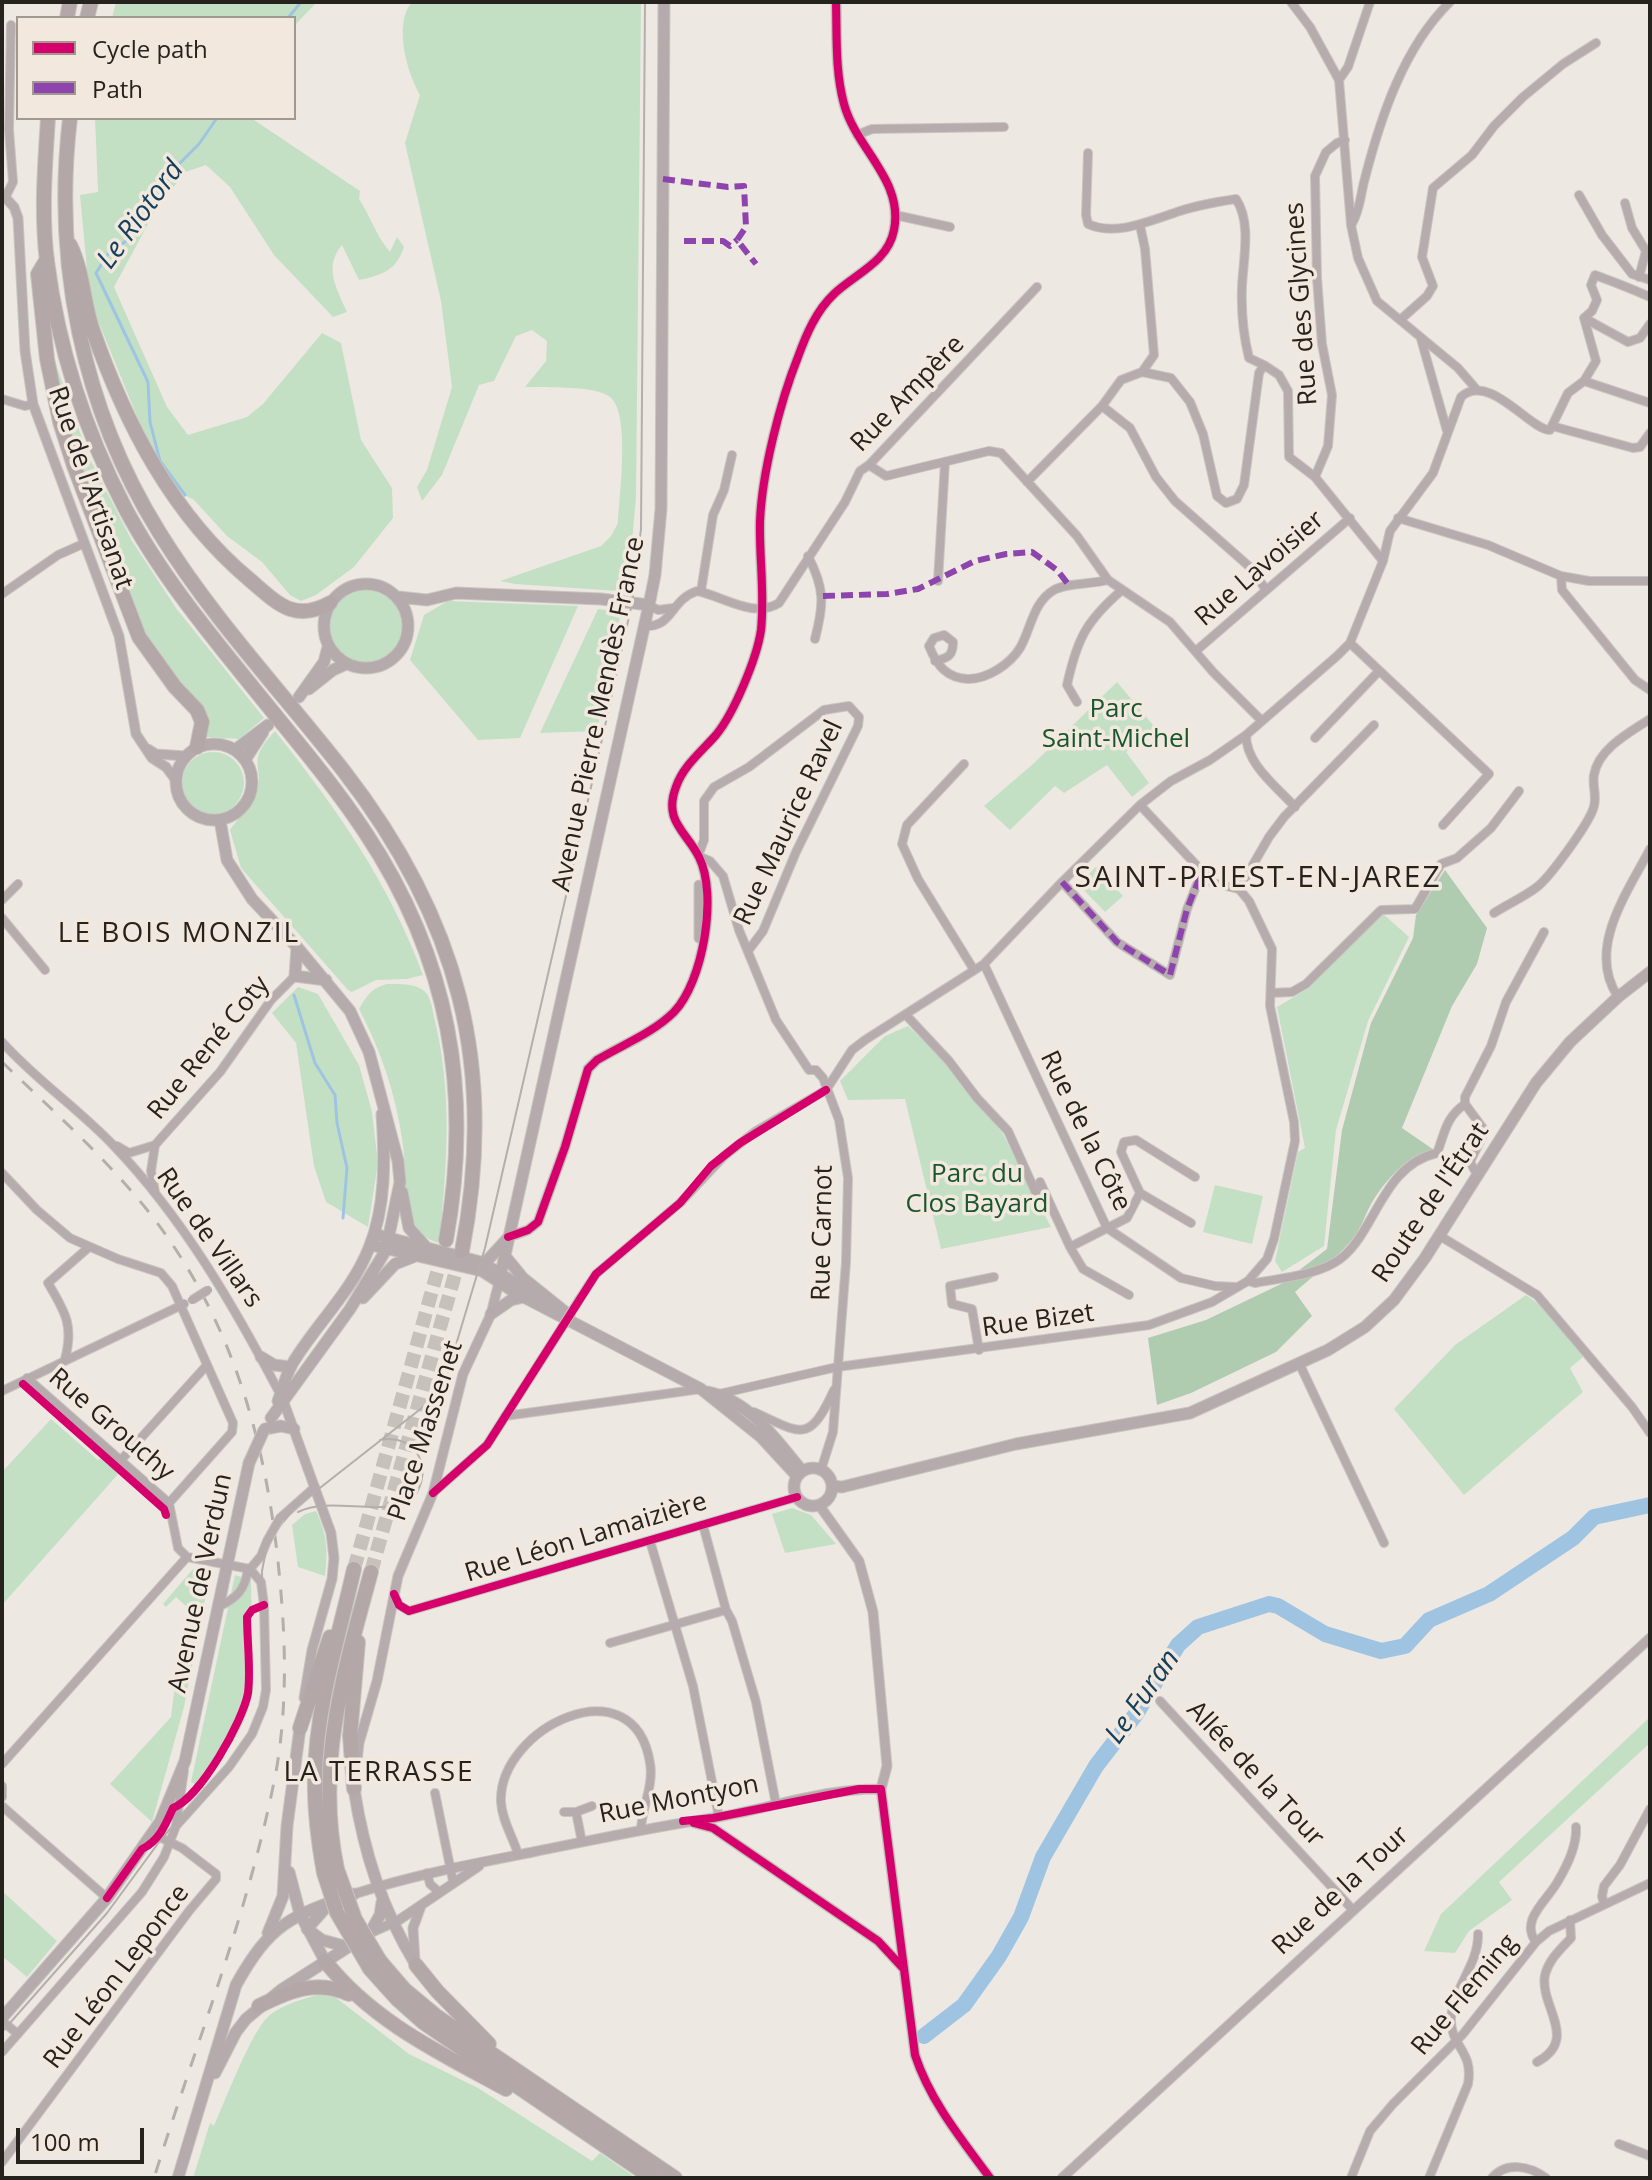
<!DOCTYPE html>
<html>
<head>
<meta charset="utf-8">
<style>
	body { margin:0 }
	#map { position:relative; width:1652px; height:2180px; overflow:hidden; background:#eee8e2; font-family:"Open Sans",sans-serif }
	canvas { display:block }
	.frame { position:absolute; inset:0; border:4px solid #26231f; pointer-events:none }
	.legend { position:absolute; left:16px; top:16px; width:280px; height:104px; box-sizing:border-box; background:#f2e8de; border:2px solid #a09992; margin:0; padding:10px 14px; list-style:none; font-size:24px; color:#26231f }
	.legend li { display:flex; align-items:center; gap:16px; height:40px }
	.legend b { width:40px; border:2px solid #a09992 }
	.scale { position:absolute; left:16px; top:2128px; width:128px; height:36px; box-sizing:border-box; border:4px solid #26231f; border-top:0; padding-left:10px; font-size:24px; line-height:28px; white-space:nowrap; color:#26231f; -webkit-text-stroke:6px #f2e8de; paint-order:stroke }
</style>
</head>
<body>
<div id="map">
<canvas width="1652" height="2180"></canvas>
<div class="frame"></div>
<ul class="legend">
<li><b style="height:10px;background:#d6006c"></b>Cycle path</li>
<li><b style="height:10px;background:#8e44ad"></b>Path</li>
</ul>
<div class="scale">100 m</div>
</div>
<script>
const context = document.querySelector('canvas').getContext('2d');
context.lineJoin = 'round';
function fillPath(path, color) { context.fillStyle = color; context.fill(path, 'evenodd'); }
function stroke(path, color, width, dash) { context.strokeStyle = color; context.lineWidth = width; context.lineCap = dash ? 'butt' : 'round'; context.setLineDash(dash || []); context.stroke(path); }
function drawText(font, color, halo, rows, align = 'center') {
  context.font = font + ' "Open Sans",sans-serif'; context.lineWidth = 7; context.setLineDash([]); context.textBaseline = 'middle'; context.strokeStyle = halo; context.fillStyle = color; for (const [text, x, y, turn = 0] of rows) {
    context.save(); context.translate(x, y); context.rotate((+turn || 0) * Math.PI / 180); context.textAlign = isNaN(turn) ? turn : align; if (halo) context.strokeText(text, 0, 0); context.fillText(text, 0, 0); context.restore();
  }
}
fillPath(new Path2D(`
	M116,2H317L294,26V18H112Z
	M412,2H641L636,497L629,575L618,591L515,584L500,581L601,546L611,536L618,523C619,498 631,413 610,397C595,385 545,388 525,387L546,361L547,341L532,330L516,336L494,381L479,385L442,475L422,501L417,487L427,470L452,387L441,301L405,143L420,95C407,73 393,23 412,2Z
	M95,118H251L360,191L359,199C371,217 376,236 390,252L397,237L404,247C396,271 382,275 359,280L342,245C323,267 337,289 347,312L333,317L274,255L230,187L206,165L185,172L155,211L114,287L167,407L188,435L247,417L263,404L322,333L341,343L361,440L392,488L393,518L354,567L316,595L301,601L290,595L262,562L227,536L194,500L174,489L147,441L90,301L80,195L98,192Z
	M54,359L88,455L132,541L176,608L264,718L239,739L204,737L205,720L148,642L70,439Z
	M329 626a38 38 0 1 1 76 0a38 38 0 1 1-76 0Z
	M448,601L578,606L520,738L478,740L410,660L424,615Z
	M598,609L621,612L597,731L540,733Z
	M1117,682L1158,731L1126,752L1149,783L1132,797L1107,765L1064,793L1055,786L1010,830L984,806L1033,764Z
	M275,731C337,809 388,881 423,975L407,979L376,980L352,992L348,990L241,868L230,830C238,817 250,810 256,794C266,765 244,763 275,731Z
	M182 783a31 31 0 1 1 62 0a31 31 0 1 1-62 0Z
	M1096,867L1123,896L1105,912L1078,884Z
	M1381,912L1409,937L1368,1021L1336,1130L1324,1246L1282,1272L1275,1261L1298,1152L1305,1148L1277,1007L1309,988Z
	M387,984C398,984 413,983 423,990C431,996 432,1008 434,1017C453,1092 447,1167 439,1243C426,1240 417,1231 412,1219C403,1197 406,1168 403,1145C396,1095 382,1053 359,1009C367,995 372,988 387,984Z
	M298,987L318,994L359,1065L372,1112L378,1163L368,1227L326,1202L314,1166L296,1043L272,1013Z
	M908,1026L940,1056L1003,1134L1051,1227L941,1249L905,1099L848,1100L840,1081L885,1036Z
	M1215,1185L1263,1196L1252,1244L1203,1232Z
	M1526,1295L1540,1305L1583,1357L1570,1368L1583,1392L1464,1495L1394,1409L1455,1345Z
	M51,1419L98,1460L102,1457L104,1458L120,1472L2,1605V1472Z
	M792,1508L811,1515L836,1544L785,1553L772,1514Z
	M316,1511C327,1534 328,1551 325,1576L298,1567L292,1525L305,1514Z
	M193,1569L210,1574L184,1707L152,1822L110,1784L171,1717L176,1678L188,1649L185,1635L195,1621L200,1619L176,1597L166,1607L163,1604Z
	M235,1575L251,1580L253,1692C245,1732 223,1757 198,1786L191,1782Z
	M1650,1717V1743L1499,1882L1512,1900L1469,1931L1455,1953L1424,1951L1441,1914Z
	M2,1891L57,1941L27,1977L2,1956Z
	M318,1995L335,1997L409,2054L478,2088L592,2161L600,2153L636,2178H193L210,2123L214,2126C225,2102 252,2028 271,2014C285,2004 302,1999 318,1995Z`), '#c3e0c5');
fillPath(new Path2D(`
	M1445,870L1487,928L1477,964L1452,1006L1402,1128L1434,1150C1409,1153 1387,1179 1374,1199C1365,1213 1362,1229 1350,1242C1334,1260 1313,1276 1295,1292L1312,1316L1276,1352L1191,1393L1157,1405L1148,1338L1206,1320L1281,1284L1327,1249L1342,1130L1371,1023L1413,938L1416,915Z`), '#afcbb0');
stroke(new Path2D(`
	M288,18L301,2
	M185,495L160,461L150,422L148,382L96,273L108,254L133,236L174,169L199,144L217,118
	M294,995L315,1063L335,1095L337,1123L347,1168L343,1218`), '#9ec4e1', 3);
stroke(new Path2D(`
	M924,2036L964,2005L999,1956L1021,1917L1043,1857L1096,1766L1136,1714L1178,1645L1198,1627L1269,1604L1278,1606L1325,1634L1381,1651L1405,1646L1429,1620L1489,1594L1573,1538L1594,1517L1650,1505`), '#9ec4e1', 16);
stroke(new Path2D(`
	M354,1569L444,1248
	M371,1572L461,1253`), '#c6c1bb', 14, [14, 7]);
const minor = new Path2D(`
	M1291,2L1310,27L1339,80L1351,225L1358,258L1377,301L1458,368L1477,390
	M1339,80L1348,67L1370,2
	M857,135L872,129L1004,127
	M1088,153L1086,215L1088,224C1116,237 1152,220 1180,211C1198,205 1216,202 1236,199C1252,223 1243,260 1242,287C1241,312 1243,334 1249,358L1264,365
	M1579,195L1602,235L1632,274L1650,280
	M6,196L13,182L9,130L11,25
	M1625,203L1632,228L1646,251L1639,277
	M895,215L950,227
	M1352,224C1361,207 1360,196 1365,178C1381,116 1404,47 1450,2
	M1140,225L1145,249L1154,355L1142,372
	M1584,318L1592,311L1597,300L1591,285L1595,275C1614,282 1632,289 1650,297
	M1584,318L1628,342L1640,338L1650,324
	M1400,320L1427,296L1433,286L1422,257L1433,188L1472,155L1494,126L1523,97L1563,64L1596,43
	M1421,339L1447,431
	M1584,381L1650,403
	M2,399L25,406L33,404
	M1102,406L1130,428L1156,477L1175,501L1252,569L1266,590
	M1552,426L1633,448L1640,447L1650,433
	M869,465L886,476L989,451L1001,453L1077,536L1108,580L1170,622L1213,672L1262,721
	M1315,477L1328,446L1332,395L1322,344L1317,278L1315,176L1326,152L1337,143L1345,140
	M1027,482L1102,406L1121,380L1142,372L1171,378L1190,402L1203,434L1217,496L1226,503L1237,499L1244,485L1259,373L1264,365L1279,375L1288,391L1289,457L1315,477L1383,561
	M1398,518L1488,545L1561,576L1589,581H1650
	M808,556C825,589 824,604 815,639
	M1561,576L1562,590L1635,680L1650,690
	M938,581L945,462
	M701,591L713,515L724,490L732,455
	M2,594L58,555L85,543
	M649,605L658,610L673,608
	M644,626C673,628 670,600 697,591C723,596 753,619 779,603L845,502L860,471L869,465L1037,287
	M1350,643L1489,774L1443,825
	M1197,650L1350,518
	M935,661C948,658 953,656 953,642L944,635L934,638L929,646C937,666 947,678 968,679C988,679 1010,664 1020,648C1031,629 1033,602 1054,590C1066,583 1092,584 1108,580
	M1077,702L1067,685C1077,639 1086,621 1122,590
	M1246,735C1246,764 1276,786 1295,807
	M1315,738L1379,671
	M964,764L907,825L902,844L918,879L974,970
	M1140,805L1213,883L1239,889
	M1062,882L1117,942L1170,975L1187,909L1199,879L1208,877
	M1239,889L1269,837L1284,817L1374,725
	M2,900L18,884
	M1494,913C1508,904 1524,897 1537,887C1550,877 1591,821 1594,806C1597,796 1592,785 1594,775C1598,749 1630,732 1650,719
	M2,918L45,970
	M748,951L763,931L796,852L858,726L859,717L849,706L824,710L749,767L714,787L704,801V840L698,856L710,861L723,876L739,930L776,1020L809,1070H816L823,1078L839,1120L848,1178L846,1262L833,1432L821,1470
	M984,964L1107,1228L1181,1278L1215,1286L1236,1287
	M1271,993L1292,992L1306,984L1381,910L1415,909L1441,864L1457,858L1491,828L1519,791
	M1618,997C1586,949 1627,893 1650,849
	M906,1015L949,1061L977,1098L1008,1131L1036,1193
	M2,1042C36,1080 79,1109 114,1146C183,1218 234,1306 280,1394
	M155,1145L151,1171L155,1192
	M117,1146L129,1153L155,1145L220,1072L271,1000L295,976
	M2,1173L37,1210L70,1238L118,1259L161,1273L172,1286L233,1423L232,1432L169,1503L178,1548L187,1557L250,1569
	M1478,1176L1470,1162L1485,1131L1465,1104V1097L1491,1046L1506,1002L1544,932
	M1040,1182L1070,1247
	M1191,1223L1140,1193L1121,1152L1124,1142L1136,1140L1195,1177
	M1440,1236L1537,1295L1632,1407L1650,1433
	M1248,1281L1255,1283C1281,1278 1311,1276 1334,1263C1375,1240 1379,1166 1437,1153C1445,1133 1445,1118 1465,1104
	M1129,1295L1083,1269L1070,1247L1127,1218L1140,1193
	M579,1300L596,1274L680,1203L724,1156L756,1131L826,1090L852,1050L865,1040L984,964L1062,882L1140,805L1171,781L1210,760L1246,735L1337,656L1350,643L1383,561L1390,531L1433,473L1461,397C1489,371 1531,431 1550,430L1568,393L1584,381L1596,361L1584,318
	M979,1350L972,1309L952,1304L950,1286L994,1277
	M65,1359C74,1325 65,1312 48,1283L88,1248
	M1299,1363L1384,1543
	M27,1378L169,1503
	M2,1391L184,1304
	M719,1394L837,1367L1149,1325L1212,1302L1248,1281L1267,1259L1274,1239L1295,1141L1294,1122L1270,1006L1272,949L1249,901L1239,889
	M754,1412C802,1434 809,1444 834,1390
	M505,1416L701,1389
	M121,1460L207,1365
	M433,1493L487,1445L561,1329
	M280,1518L315,1487
	M703,1525L726,1610L732,1621L756,1702L776,1804
	M650,1541L693,1686L719,1817
	M250,1569L261,1556L267,1541
	M394,1594L399,1605L409,1611L797,1497
	M218,1607C237,1598 245,1590 248,1569
	M610,1643L726,1610
	M1160,1701L1353,1910
	M2,1764L187,1557
	M2,1786V1797
	M435,1793L453,1881
	M2,1806L107,1898
	M564,1812H576L592,1806
	M576,1812L582,1842
	M176,1825L184,1771
	M518,1854C513,1837 502,1821 501,1802C498,1728 634,1662 650,1763C654,1785 642,1807 641,1829
	M427,1873L430,1884L439,1892
	M1604,1904L1602,1896L1604,1886L1620,1865L1650,1809
	M1536,1942C1519,1920 1548,1900 1558,1881C1567,1866 1577,1844 1576,1827
	M2,2021L18,2034
	M2,2052L142,1892L164,1857L176,1826L229,1767L252,1734L263,1707L266,1690L264,1605L261,1582L250,1569
	M1537,2062C1580,2039 1539,2006 1545,1975C1549,1959 1561,1949 1571,1938L1570,1920
	M1619,2144L1650,2156
	M2,2162L189,1911L216,1879V1874L182,1848L153,1834
	M1351,2178L1370,2131L1393,2104L1463,2034L1536,1942L1549,1931L1650,1883
	M1429,2178L1468,2084C1474,2050 1450,2047 1451,2018C1453,1988 1479,1964 1478,1934
	M1492,2178C1506,2161 1530,2166 1546,2178`);
const tertiary = new Path2D(`
	M2,194L14,207L18,218L25,351L33,404L119,636L136,734L152,758L166,767L175,779
	M148,749L156,754L186,756
	M699,885V938
	M508,1237L528,1230L538,1222L565,1147L588,1069L597,1060C622,1045 653,1033 674,1012C703,982 718,895 699,857C686,831 663,821 676,787C683,766 702,751 716,735C734,713 757,658 761,630C765,594 759,557 760,521C762,473 780,402 798,357C806,335 816,311 834,294C855,274 888,262 894,230C904,180 856,149 844,104C835,71 837,36 836,2
	M282,1397L331,1533L334,1558L332,1579L312,1650L304,1698
	M819,1505L859,1561L873,1612L887,1766L881,1789L915,2055C930,2101 962,2140 990,2178
	M357,1762L359,1743L377,1681L398,1576L433,1493L463,1374L491,1314L499,1282
	M694,1823L713,1828L878,1941L903,1968
	M354,1894C413,1875 472,1864 533,1852C593,1840 652,1827 713,1818C769,1809 824,1788 881,1789
	M370,1933L399,1920L479,1866
	M415,1961L413,1928L421,1906
	M1062,2178L1650,1638`);
const secondary = new Path2D(`
	M324 626a42 42 0 1 1 84 0a42 42 0 1 1-84 0Z
	M398,597L427,600L456,593L601,599L649,605
	M309,689L333,670L346,664
	M299,697L324,662L328,647
	M176 782a38 38 0 1 1 76 0a38 38 0 1 1-76 0Z
	M235,750L268,725
	M245,760L263,732
	M220,820L227,860L252,899L297,947L350,1011L369,1052L398,1161L400,1182L386,1250L350,1309L271,1418
	M297,947L295,976L326,980
	M402,1192L409,1228L426,1247
	M374,1234L481,1262L536,1296
	M371,1245L482,1271L516,1293L701,1389L761,1437L797,1476
	M505,1256L523,1278L569,1315
	M484,1264L508,1238
	M499,1282L649,605L655,575L661,509L664,2
	M363,1298L395,1264L413,1257
	M491,1314L511,1300L524,1297
	M261,1357L274,1365L291,1367
	M707,1392C749,1400 776,1439 802,1471
	M278,1401C283,1388 286,1373 294,1361C318,1322 352,1291 369,1248C386,1207 385,1158 382,1114
	M265,1429L281,1426L294,1429
	M794 1487a19 19 0 1 1 38 0a19 19 0 1 1-38 0Z
	M832,1486L842,1487L1016,1444L1190,1413L1328,1350L1365,1327L1394,1300L1425,1258L1536,1083L1570,1042L1618,997L1650,972
	M354,1789C364,1853 382,1909 416,1965
	M289,1872L300,1914L325,1961
	M328,1905L307,1929L322,1940L348,1947
	M268,1933L283,1896L287,1826L300,1728
	M2,2018L107,1898L160,1822L185,1761L249,1463
	M215,2073L236,2032L246,2019L281,1990L370,1933L380,1915L382,1902
	M178,2178L236,1985C270,1924 290,1916 354,1894`);
const motorway = new Path2D(`
	M67,18L70,2
	M87,18L91,2
	M48,118C45,165 41,214 47,261C58,347 85,431 125,508C160,574 208,632 255,690C292,736 332,782 365,832C449,958 473,1092 446,1240
	M70,118C53,262 82,408 159,532C212,618 281,691 343,770C458,918 498,1066 462,1251
	M70,245C83,271 83,301 92,328C125,423 172,515 250,580C277,603 294,623 330,603
	M47,259L38,274L47,359L60,422L74,466L139,637L175,687L197,710L202,722L197,747
	M300,1728L330,1637
	M354,1789L350,1736L358,1642
	M337,1869C315,1766 344,1671 371,1572
	M324,1873C318,1840 314,1808 315,1775C316,1706 339,1636 354,1569
	M325,1961C372,2021 440,2053 506,2089
	M380,1961L405,1990L435,2015L675,2178
	M416,1965L437,1991L489,2044
	M370,1969L397,1999L424,2023L652,2178
	M259,2006C289,1991 317,1979 349,1994`);
stroke(minor, '#c9c5c0', 10);
stroke(tertiary, '#c9c5c0', 11);
stroke(secondary, '#c9c5c0', 13);
stroke(motorway, '#c9c5c0', 16);
stroke(minor, '#b7acad', 8);
stroke(tertiary, '#b7acad', 9);
stroke(secondary, '#b6abac', 11);
stroke(motorway, '#b3a7a8', 14);
stroke(new Path2D(`
	M298,1512C332,1495 382,1519 413,1498C435,1470 417,1433 380,1440
	M2,2032L107,1913L162,1838L236,1755L249,1737L259,1715L264,1690L262,1571L267,1545L274,1533L294,1509L316,1491L432,1400L446,1378L485,1248L603,735L632,603L641,529L645,2`), '#b4aeac', 2);
stroke(new Path2D(`
	M2,1062C52,1110 105,1157 148,1211C234,1320 268,1447 280,1582C286,1645 287,1709 276,1772C249,1912 196,2043 154,2178`), '#b4aeac', 3, [14, 14]);
const minorBridge = new Path2D(`
	M192,1300L208,1290
	M561,1329L579,1300
	M267,1541L280,1518`);
const secondaryBridge = new Path2D(`
	M249,1463L264,1430`);
const motorwayBridge = new Path2D(`
	M337,1869L355,1919L380,1961
	M324,1873L337,1913L370,1969`);
stroke(minorBridge, '#c9c5c0', 10, []);
stroke(secondaryBridge, '#c9c5c0', 13, []);
stroke(motorwayBridge, '#c9c5c0', 16, []);
stroke(minorBridge, '#b7acad', 8);
stroke(secondaryBridge, '#b6abac', 11);
stroke(motorwayBridge, '#b3a7a8', 14);
stroke(new Path2D(`
	M663,179L728,187L744,186L746,227L737,240L756,264
	M684,241H723L730,246L737,240
	M823,596L887,594L918,589L975,561L1006,554L1032,552L1057,570L1068,584
	M1062,882L1117,942L1170,975L1187,909L1199,879L1208,877`), '#8e44ad', 6, [12, 6]);
stroke(new Path2D(`
	M508,1237L528,1230L538,1222L565,1147L588,1069L597,1060C622,1045 653,1033 674,1012C703,982 718,895 699,857C686,831 663,821 676,787C683,766 702,751 716,735C734,713 757,658 761,630C765,594 759,557 760,521C762,473 780,402 798,357C806,335 816,311 834,294C855,274 888,262 894,230C904,180 856,149 844,104C835,71 837,36 836,2
	M23,1384L164,1509L166,1515
	M433,1493L487,1445L596,1274L680,1203L711,1166L740,1143L826,1090
	M394,1594L399,1605L409,1611L797,1497
	M683,1821L713,1818L859,1789H881L915,2055C930,2101 962,2140 990,2178
	M694,1823L713,1828L878,1941L903,1968
	M107,1898L142,1849C159,1841 166,1824 173,1808C200,1798 243,1721 248,1693C251,1669 247,1641 247,1617L252,1610L264,1605`), '#d6006c', 8);
drawText('26px', '#26231f', '#f2e8de', [
	["Rue des Glycines",1302,304,-94],
	["Rue Ampère",908,394,-46],
	["Rue de l'Artisanat",90,488,71],
	["Rue Lavoisier",1260,569,-41],
	["Avenue Pierre Mendès France",599,714,-78],
	["Rue Maurice Ravel",789,823,-65],
	["Rue René Coty",209,1048,-51],
	["Rue de la Côte",1085,1131,64],
	["Route de l'Étrat",1431,1203,-56],
	["Rue Carnot",823,1233,-89],
	["Rue de Villars",209,1238,55],
	["Rue Bizet",1038,1321,-8],
	["Rue Grouchy",111,1425,41],
	["Place Massenet",426,1431,-72],
	["Rue Léon Lamaizière",586,1538,-17],
	["Avenue de Verdun",201,1583,-78],
	["Allée de la Tour",1255,1774,47],
	["Rue Montyon",679,1800,-11],
	["Rue de la Tour",1341,1891,-43],
	["Rue Léon Leponce",117,1977,-53],
	["Rue Fleming",1465,1995,-50]
]);
drawText('26px', '#18572d', '#f2e8de', [
	["Parc",1116,710],
	["Saint-Michel",1116,740],
	["Parc du",977,1175],
	["Clos Bayard",977,1205]
]);
drawText('italic 28px', '#14405d', '#f2e8de', [
	["Le Riotord",141,215,-54],
	["Le Furan",1143,1697,-55]
]);
context.letterSpacing = '2px';
drawText('28px', '#26231f', '#f2e8de', [
	["LE BOIS MONZIL",179,934],
	["LA TERRASSE",379,1773]
]);
context.letterSpacing = '0px';
context.letterSpacing = '2px';
drawText('30px', '#26231f', '#f2e8de', [
	["SAINT-PRIEST-EN-JAREZ",1258,878]
]);
context.letterSpacing = '0px';
</script>
</body>
</html>
